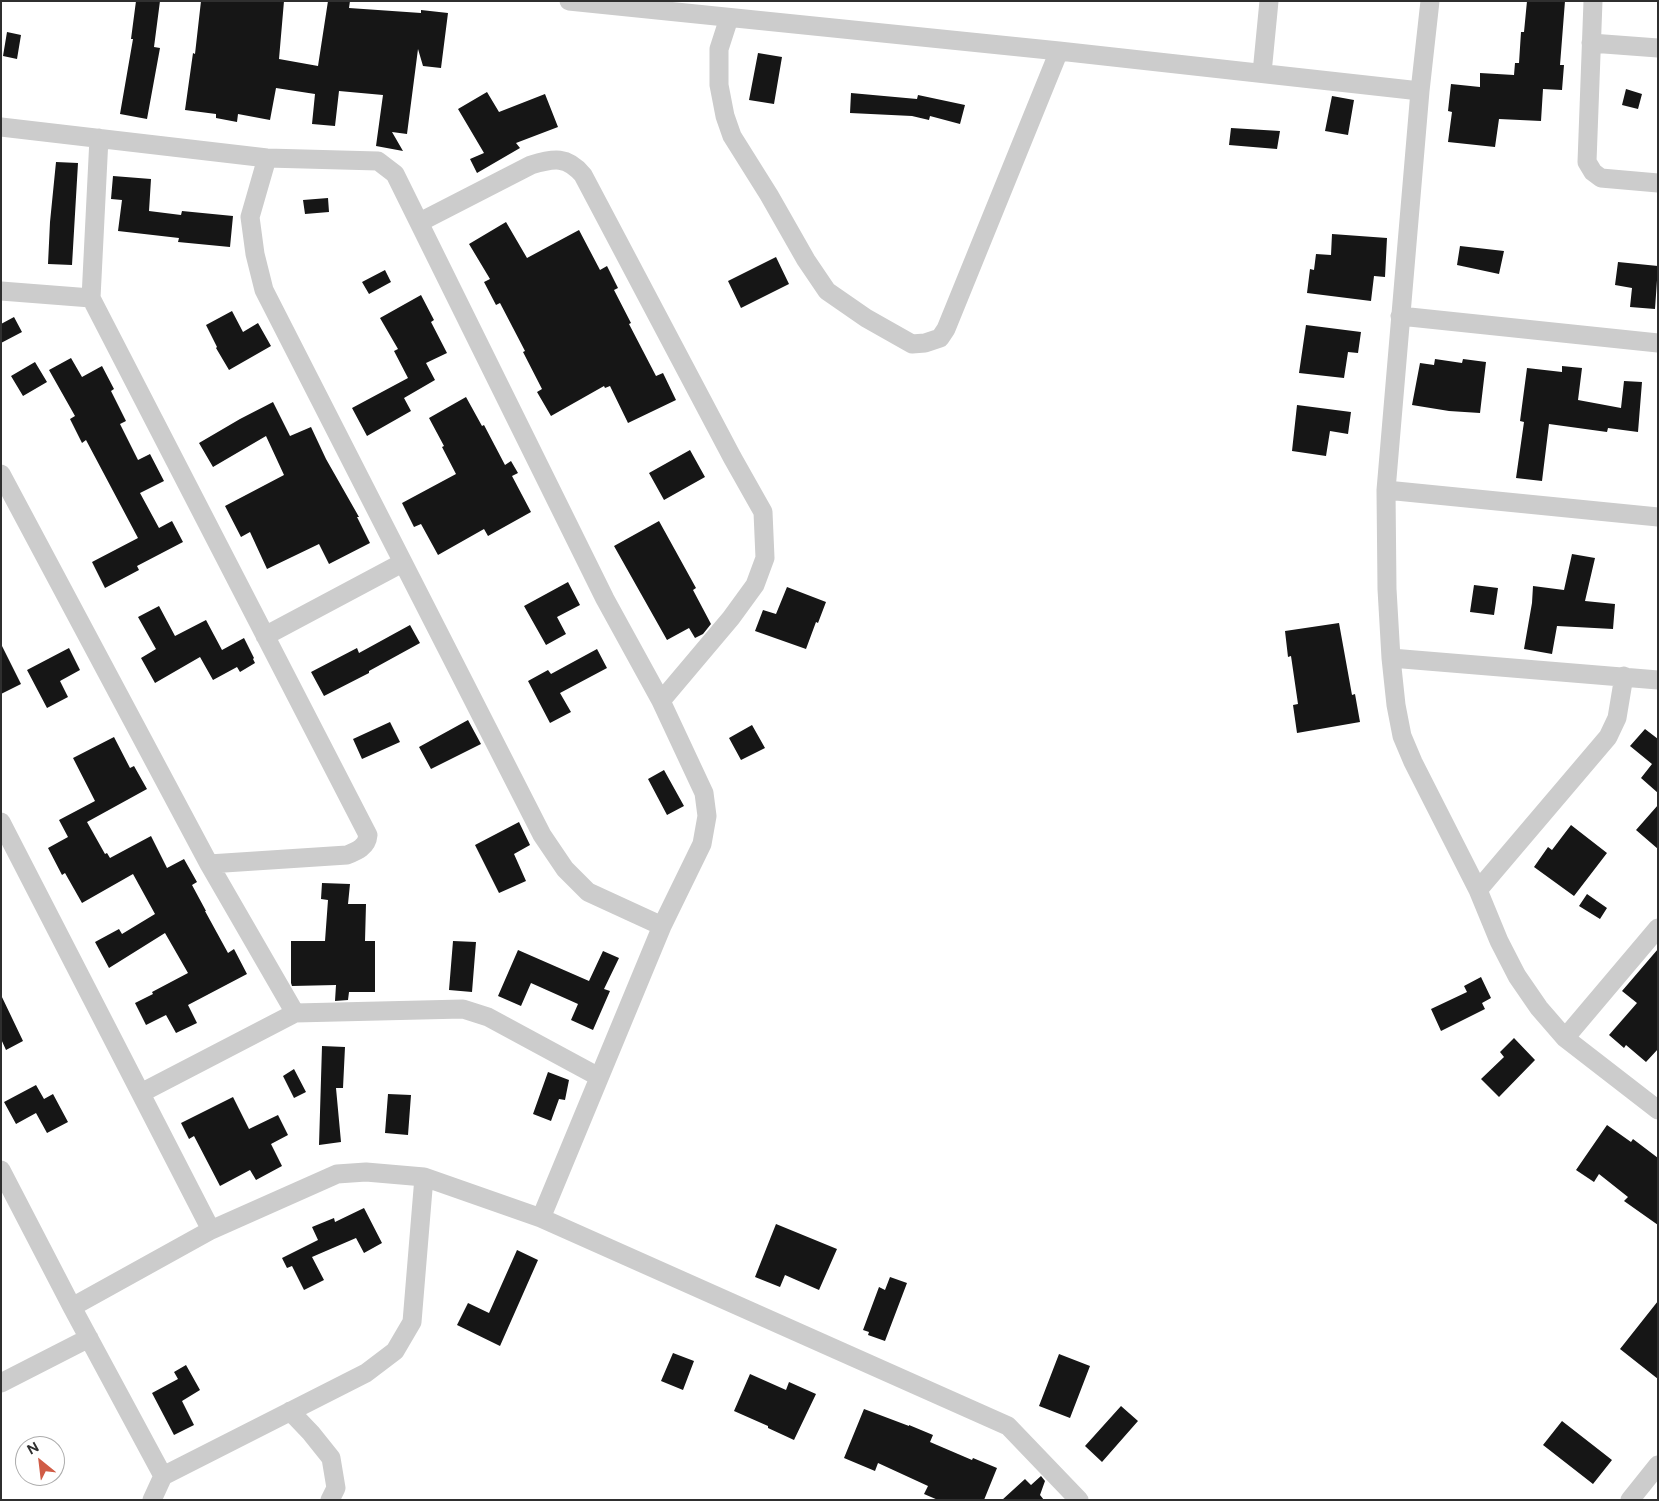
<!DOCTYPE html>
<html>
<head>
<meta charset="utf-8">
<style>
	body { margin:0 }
	#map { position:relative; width:1659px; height:1501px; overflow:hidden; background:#fff; font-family:Figtree,sans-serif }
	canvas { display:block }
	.frame { position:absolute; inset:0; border:2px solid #2f2f2f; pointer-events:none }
	.north { position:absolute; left:15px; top:1436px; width:50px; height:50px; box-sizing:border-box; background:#fff; border:1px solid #acacac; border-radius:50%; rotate:331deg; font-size:14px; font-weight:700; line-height:20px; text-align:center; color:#2f2f2f }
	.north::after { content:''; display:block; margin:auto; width:18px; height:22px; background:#d05c46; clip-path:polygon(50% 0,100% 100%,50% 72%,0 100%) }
</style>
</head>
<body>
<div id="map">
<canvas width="1659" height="1501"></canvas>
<div class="frame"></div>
<div class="north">N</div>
</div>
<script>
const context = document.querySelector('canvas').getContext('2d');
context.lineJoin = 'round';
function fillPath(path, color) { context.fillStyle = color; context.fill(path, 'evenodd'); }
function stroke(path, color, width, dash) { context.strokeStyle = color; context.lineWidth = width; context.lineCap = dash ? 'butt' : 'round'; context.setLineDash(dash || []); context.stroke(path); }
fillPath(new Path2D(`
	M136,1H160L154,47L160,48L147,119L120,114L133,39H131Z
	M201,1H284L279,59L318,66L328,1H350L349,8L421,13V10L448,13L441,68L423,66L418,49L407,134L392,132L403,151L376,146L383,95L339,91L335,126L312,124L315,94L276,88L270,120L238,114L237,122L216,118V114L185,110L193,53L195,54Z
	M1527,1H1565L1560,65H1564L1562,90L1543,89L1541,121L1499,119L1495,147L1448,142L1452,112L1448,111L1451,84L1480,87V73L1514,75L1515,63H1519L1521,32H1524Z
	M7,32L21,35L17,59L3,56Z
	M758,53L782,57L774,104L749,100Z
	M1626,89L1642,94L1638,109L1622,105Z
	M487,92L499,112L545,94L558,127L516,143L520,148L477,173L470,159L484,153L458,109Z
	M851,93L917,99L918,95L965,105L960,124L930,116L929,120L912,116L850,113Z
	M1332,96L1354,100L1348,135L1325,131Z
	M1231,128L1280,131L1277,149L1229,145Z
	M56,162L78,163L72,265L48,264L50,222Z
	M113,176L151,179L149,211L181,215L182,211L233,216L230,247L178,242L179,238L118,231L122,200L111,199Z
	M328,198L329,212L305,214L303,200Z
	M506,222L527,258L579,230L600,270L607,266L618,288L614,290L631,323L629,324L656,376L663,373L676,400L628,423L610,386L605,388L604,386L551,416L537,392L542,389L523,352L525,351L500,303L496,305L484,282L490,279L469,244Z
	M1332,234L1387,238L1385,277L1374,276L1371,301L1307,293L1310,269L1314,270L1316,254L1331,255Z
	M1460,246L1504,251L1499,274L1457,265Z
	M776,257L789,284L741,308L728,281Z
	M1618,262L1658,266L1655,309L1630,307L1632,288L1615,285Z
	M385,270L391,282L369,294L362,282Z
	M421,295L434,320L431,322L447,353L426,363L435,380L404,398L411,411L367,436L352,408L408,378L394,351L398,349L380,318Z
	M232,311L243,332L258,323L271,346L229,370L216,348L217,347L206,325Z
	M14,317L22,332L1,343V324Z
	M1306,325L1361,332L1358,353L1348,352L1344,378L1299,373Z
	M71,358L82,377L102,366L114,389L111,391L126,421L120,424L138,460L150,454L164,481L140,493L159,528L172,521L183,542L137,566L139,570L105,588L92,562L138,538L86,440L82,443L70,419L75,416L49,370Z
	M1435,359L1462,363L1463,359L1486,362L1480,413L1449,411L1412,405L1420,363L1434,365Z
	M35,362L47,382L23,396L11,376Z
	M1562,366L1582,368L1578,400L1621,408L1624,381L1642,382L1638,432L1608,428L1607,432L1549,424L1542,481L1516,478L1524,422L1520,421L1527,368L1562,372Z
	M466,397L482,426L484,425L505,465L511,461L518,473L512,476L531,512L488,536L484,529L438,555L421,524L414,527L402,503L456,474L442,447L444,446L429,418Z
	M273,402L290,436L311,427L326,459L359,517H357L370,543L329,564L319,544L267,569L250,532L241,537L225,506L284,475L266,436L213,467L199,443L240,419Z
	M1297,405L1351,412L1348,434L1330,431L1326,456L1292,451Z
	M690,450L705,477L664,500L649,473Z
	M659,521L696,588L693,590L711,624L703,634L695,638L689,628L667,640L614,546Z
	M1572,554L1595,558L1585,601L1615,604L1613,629L1557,626L1552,654L1524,649L1532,603L1533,586L1564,590Z
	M568,582L580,605L557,617L566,634L546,645L524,606Z
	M1474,585L1498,588L1494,615L1470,612Z
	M787,587L826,602L818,623L816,622L806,649L755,631L763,610L776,614Z
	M159,606L175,636L206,620L222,650L244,638L254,658L253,659L255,663L240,672L237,667L213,680L200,657L155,683L141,658L156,649L138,617Z
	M1339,623L1352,695L1355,694L1360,722L1297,733L1293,705L1298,704L1291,656L1288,657L1285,631Z
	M410,625L420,643L369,671V673L324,696L311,672L357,648L359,653Z
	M1,644L21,684L1,694Z
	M69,648L80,670L60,681L68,697L47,708L27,670Z
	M597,649L607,668L560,693L571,712L550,723L528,681L548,670L551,674Z
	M468,720L481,744L431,769L419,747Z
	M390,722L400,742L362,759L353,739Z
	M752,725L765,748L741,760L729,738Z
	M1645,729L1658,739V793L1641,778L1652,764L1630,746Z
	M114,737L130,768L134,766L147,789L87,822L105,854L107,853L110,858L151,836L167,868L184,859L197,882L192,885L206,911H205L228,953L234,949L247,974L188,1005L197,1023L176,1033L166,1015L146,1025L135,1003L153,994L152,992L188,973L165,933L109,968L95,942L119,929L122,934L155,914L133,874L82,903L65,873L62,875L48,848L68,837L59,820L95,801L73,758Z
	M664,770L684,806L667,815L648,779Z
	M1658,805V849L1636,830Z
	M519,822L530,845L514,854L526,881L499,893L475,845Z
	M1571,825L1607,853L1574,896L1534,867L1548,847L1552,850Z
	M322,883L350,884L348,904H366L365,941H375V992H349L348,1000L335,1001L336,985L292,986L291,983V941H325L328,900L321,899Z
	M1587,894L1607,908L1600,919L1579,906Z
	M453,941L476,942L472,992L449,990Z
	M1658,949V1049L1646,1062L1626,1045L1624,1048L1609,1035L1637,1003L1622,991Z
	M518,950L589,981L603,951L619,958L604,989L610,991L593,1030L571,1020L578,1004L531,983L521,1006L498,996Z
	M1481,977L1491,998L1482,1003L1485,1009L1441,1031L1431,1009L1467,992L1464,986Z
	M1,995L23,1041L6,1050L1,1039Z
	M1514,1038L1535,1060L1499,1097L1481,1079L1504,1057L1500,1052Z
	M322,1046L345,1047L343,1088H336L341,1142L319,1145Z
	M294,1069L306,1092L294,1098L283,1076Z
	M548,1072L569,1080L565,1100L559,1099L551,1121L533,1114Z
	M36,1085L44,1099L53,1094L68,1122L47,1133L36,1113L16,1124L4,1102Z
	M388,1094L411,1095L408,1135L385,1133Z
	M233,1097L249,1129L278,1115L288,1135L271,1144L282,1166L256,1180L250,1170L220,1186L194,1136L189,1139L181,1123Z
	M1607,1125L1631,1142L1633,1139L1658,1158V1225L1624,1201L1628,1197L1599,1174L1594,1182L1576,1170Z
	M364,1208L382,1243L364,1253L356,1238L312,1257L324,1280L304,1290L292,1266L287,1268L282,1258L318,1240L312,1227L334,1218L335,1222Z
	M776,1224L837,1249L819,1290L785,1275L780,1287L755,1277Z
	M517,1250L538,1260L500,1346L457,1325L468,1303L489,1313Z
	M890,1277L907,1283L885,1341L868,1335L869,1332L863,1330L879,1287L885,1290Z
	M1658,1301V1379L1620,1349Z
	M673,1353L694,1361L683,1390L661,1381Z
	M1059,1354L1090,1366L1070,1418L1039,1406Z
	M186,1365L200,1390L182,1401L194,1425L174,1435L152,1393L178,1379L174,1372Z
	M750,1374L786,1390L789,1382L816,1394L794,1440L768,1428V1426L734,1411Z
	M1121,1406L1138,1421L1102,1462L1085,1446Z
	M864,1409L909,1426V1425L933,1435L930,1442L972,1460L973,1458L997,1468L984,1500H938L924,1494L928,1486L878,1463L875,1471L844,1458Z
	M1562,1421L1612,1460L1593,1484L1543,1445Z
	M1041,1476L1045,1481L1040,1495L1044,1500H1002L1025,1479L1031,1485Z`), '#161616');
stroke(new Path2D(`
	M569,1L1059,51L1420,91
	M1430,1L1420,91L1386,490L1387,589L1391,658L1396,705L1402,736L1413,762L1478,890L1499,941L1517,976L1539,1008L1565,1038L1658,1110
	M1593,1L1587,162L1593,172L1601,178L1658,183
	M729,18L719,49V85L725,116L732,136L769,195L806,260L827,291L866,318L912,344L925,343L940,338L946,329L1059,51
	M1591,43L1658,48
	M1262,73L1269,1
	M1,127L267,158L378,161L395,174L605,599L661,701L704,793L707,816L702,844L662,926L541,1218
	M99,138L91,298L368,835C367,847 357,851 347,855L209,864
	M267,158L250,217L255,254L264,290L542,835L565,869L588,892L662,926
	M420,222L531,165C554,158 567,156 583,175L732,457L763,512L765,558L755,585L731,618L661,701
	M1,291L91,298
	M1400,316L1658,343
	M1,474L209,864L295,1013
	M1386,490L1658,517
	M265,636L402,563
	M1391,658L1658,680
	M1,822L211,1230
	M1478,890L1608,737L1617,718L1624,676
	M1565,1038L1658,928
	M141,1093L295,1013L463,1009L488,1017L599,1077
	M1,1170L72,1307L163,1476L152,1500
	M72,1307L211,1230L337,1174L366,1172L424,1177L541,1218L1008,1426L1079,1500
	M1,1383L89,1338
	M290,1411L311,1433L331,1458L336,1488L330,1500
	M163,1476L366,1373L395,1351L412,1322L424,1177
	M1630,1500L1658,1465`), '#ccc', 19);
</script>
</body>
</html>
